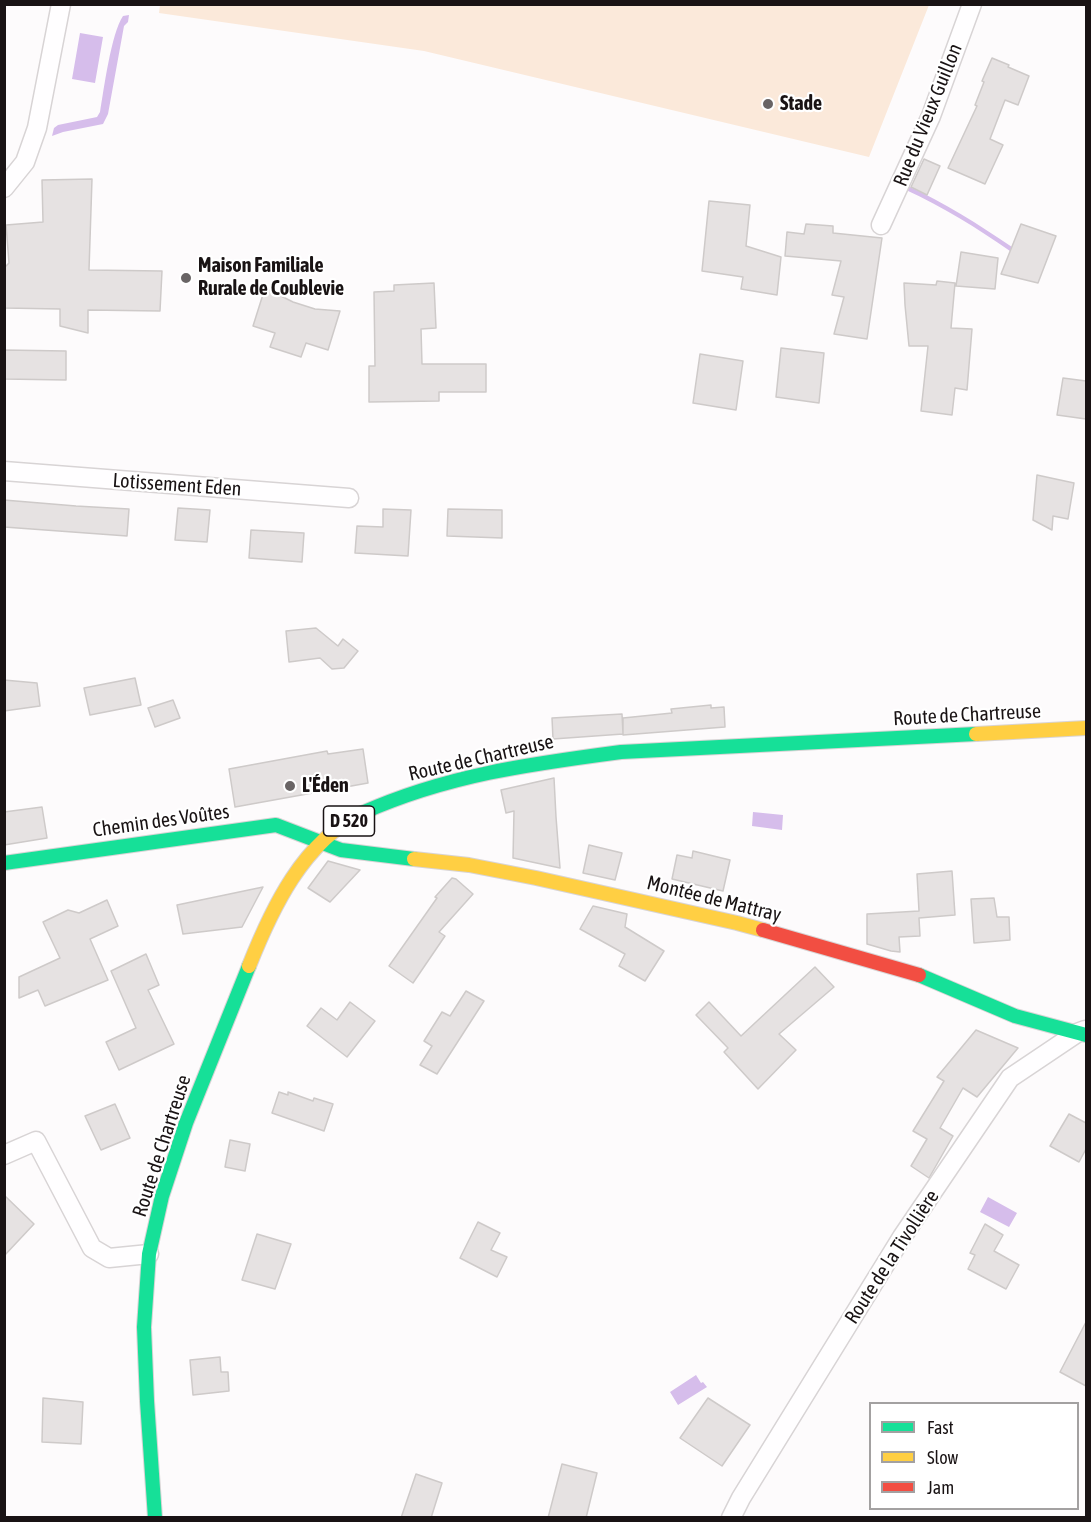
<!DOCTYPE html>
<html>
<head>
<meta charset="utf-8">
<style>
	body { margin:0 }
	#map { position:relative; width:1091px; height:1522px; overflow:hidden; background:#fdfbfc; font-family:"Asap Condensed",sans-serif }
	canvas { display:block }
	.frame { position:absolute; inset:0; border:6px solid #191314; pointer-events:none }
	.legend { position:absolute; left:869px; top:1402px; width:210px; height:108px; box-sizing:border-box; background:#fff; border:2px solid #a3a1a1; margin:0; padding:8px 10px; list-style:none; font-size:18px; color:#191314 }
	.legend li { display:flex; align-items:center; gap:12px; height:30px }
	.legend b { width:30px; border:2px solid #a3a1a1 }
</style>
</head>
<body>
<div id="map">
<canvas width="1091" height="1522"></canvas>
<div class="frame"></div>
<ul class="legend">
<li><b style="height:8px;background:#16e098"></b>Fast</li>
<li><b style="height:8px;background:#ffcf43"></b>Slow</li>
<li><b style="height:8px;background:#f24e42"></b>Jam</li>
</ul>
</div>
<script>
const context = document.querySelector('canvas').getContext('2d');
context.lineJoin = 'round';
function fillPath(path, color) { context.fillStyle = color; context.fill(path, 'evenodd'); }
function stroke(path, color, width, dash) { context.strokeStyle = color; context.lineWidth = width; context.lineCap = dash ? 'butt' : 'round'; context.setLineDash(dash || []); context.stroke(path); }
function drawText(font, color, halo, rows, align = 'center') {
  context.font = font + ' "Asap Condensed",sans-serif'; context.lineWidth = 4.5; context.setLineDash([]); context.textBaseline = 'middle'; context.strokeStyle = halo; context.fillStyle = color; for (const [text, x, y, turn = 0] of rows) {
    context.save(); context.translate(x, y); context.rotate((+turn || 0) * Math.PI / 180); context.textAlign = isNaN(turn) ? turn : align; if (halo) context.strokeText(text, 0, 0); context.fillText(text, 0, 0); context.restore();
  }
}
fillPath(new Path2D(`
	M160,5V4L929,5L869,157L424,51L159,13Z`), '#fbe9da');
fillPath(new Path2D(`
	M129,15L128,22L124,26L108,114L103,124L63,132L52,136L54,128L58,125L97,117L100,112C104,89 111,34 123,16Z
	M80,33L103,37L95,83L72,79Z
	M908,186C945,203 978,224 1012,247L1010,251C977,228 943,207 906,190Z
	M753,812L783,815L782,830L752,826Z
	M988,1197L1017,1213L1009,1227L980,1212Z
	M696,1375L701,1383L703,1382L707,1387L678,1405L670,1392Z`), '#d6bdeb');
const building = new Path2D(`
	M992,58L1009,65L1008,67L1029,76L1018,105L1005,100L990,139L1003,145L985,184L948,168L977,106L975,105L984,82L982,81Z
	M924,159L940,166L927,195L911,187Z
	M92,179L89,270L162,271L160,311L88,310V333L60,326V309L4,308V268L9,263L6,225L43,222L42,180Z
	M709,201L750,205L746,246L781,257L777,295L741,289L743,277L702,271Z
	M806,224L833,226V233L882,238L867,339L834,334L844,297L832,295L841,261L785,256L787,232L804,234Z
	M1021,224L1056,236L1038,283L1001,274Z
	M961,252L998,258L995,289L956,286Z
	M937,281L955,283L951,328L972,329L967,390L955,388L952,415L921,411L928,346H909L905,305L904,283L936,285Z
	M434,283L436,328L421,329L422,364H486V392H439V401L369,402V366H375L374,292L394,291V285Z
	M265,288L293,302L315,309L340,311L328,350L306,343L301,357L270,347L275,333L253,326Z
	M781,348L824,353L819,403L776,397Z
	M4,350L66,351V380L4,379Z
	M700,354L743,361L736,410L693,403Z
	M1063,378L1086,381V419L1057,415Z
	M1037,475L1074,483L1068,519L1053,516L1052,530L1033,520Z
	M4,500L76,506L129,509L127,536L4,527Z
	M178,508L210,510L207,542L175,540Z
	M383,509L411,510L408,556L355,553L357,526L383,527Z
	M448,509L502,510V538L447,536Z
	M251,530L304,533L302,562L249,558Z
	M316,628L338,646L343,639L358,651L344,668L332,669L320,658L289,662L286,631Z
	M135,678L141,705L90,715L84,688Z
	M4,680L37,683L40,706L4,711Z
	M173,700L180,718L155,727L148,708Z
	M711,705V708L724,707L725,727L623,735V718L672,713L671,709Z
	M622,714L623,734L553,739L552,718Z
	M363,749L368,783L235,807L229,769L327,751L328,754Z
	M554,778L556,817L560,868L513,858L514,811L506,813L501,790Z
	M42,807L47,838L4,845V812Z
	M589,845L622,853L615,880L583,873Z
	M693,851L730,860L723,891L672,879L677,855L692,858Z
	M328,861L360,870L330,902L308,888Z
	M952,871L955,915L919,918L920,936L899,937L900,952L891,951L867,944V914L919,911L917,874Z
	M452,878L456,879L473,894L439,932L445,936L413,983L389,966L437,898L435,897Z
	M263,887L242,927L183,934L177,905Z
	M994,898L997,917H1009L1010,940L974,943L971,899Z
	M107,900L118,926L90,939L108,980L45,1006L38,990L19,998V977L60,958L43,922L68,910L79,913Z
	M593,906L627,914L625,927L664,951L645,981L619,966L625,954L580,929Z
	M146,954L159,985L148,990L174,1044L119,1070L106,1042L136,1028L111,971Z
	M815,967L834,987L779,1034L796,1050L758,1089L724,1052L728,1048L696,1015L709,1002L741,1036Z
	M466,991L484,1001L437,1074L420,1065L432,1046L424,1041L442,1012L450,1016Z
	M350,1002L375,1021L347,1057L307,1026L321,1008L337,1020Z
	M976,1030L1018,1048L977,1097L963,1088L940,1128L953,1136L929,1178L911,1166L927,1139L913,1131L944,1081L937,1077Z
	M279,1092L288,1095V1092L313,1101L314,1098L333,1104L324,1131L272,1113Z
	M115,1104L130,1138L101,1150L85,1116Z
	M1069,1114L1086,1123V1149L1079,1162L1050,1146Z
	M230,1140L250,1144L245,1171L225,1167Z
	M4,1195L34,1224L4,1256Z
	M478,1222L500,1233L491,1250L507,1257L497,1277L460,1258Z
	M985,1224L1003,1235L994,1251L1019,1265L1006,1289L968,1269L975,1255L970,1253Z
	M257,1234L291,1244L275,1289L242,1280Z
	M1086,1322V1386L1060,1372Z
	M220,1357L221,1372H228L229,1391L193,1395L190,1360Z
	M43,1398L83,1402L81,1444L42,1442Z
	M708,1398L750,1425L722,1466L680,1438Z
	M562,1464L597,1473L586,1518H548Z
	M416,1474L442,1483L431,1518H401Z`);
fillPath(building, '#e6e2e2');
stroke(building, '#cecac9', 1.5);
const street = new Path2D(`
	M4,188L25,162L37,128L61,4
	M881,225L931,116L972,4
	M4,471L349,498
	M4,1155L36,1141L92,1248L109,1258L149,1254
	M731,1518L741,1498L902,1237L1010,1078L1077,1033L1085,1030`);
const fast = new Path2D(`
	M362,813C447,775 530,764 621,752L976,734
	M4,863L276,825L341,850L414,859
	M919,975L1015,1016L1086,1035
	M155,1518L147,1401L144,1327L149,1254L162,1196L186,1123L249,966`);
const slow = new Path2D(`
	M976,734L1086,728
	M414,859L469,865L536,878L737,923L763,930
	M249,966C272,908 303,842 362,813`);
const jam = new Path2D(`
	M763,930L919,975`);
stroke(street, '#d8d4d5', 21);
stroke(fast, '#d8d4d5', 16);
stroke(slow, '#d8d4d5', 16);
stroke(jam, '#d8d4d5', 16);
stroke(street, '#fffeff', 18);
stroke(fast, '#16e098', 14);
stroke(slow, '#ffcf43', 14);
stroke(jam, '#f24e42', 14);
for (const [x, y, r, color] of [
	[768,104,6,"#696465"],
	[186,278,6,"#696465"],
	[290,786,6,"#696465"]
]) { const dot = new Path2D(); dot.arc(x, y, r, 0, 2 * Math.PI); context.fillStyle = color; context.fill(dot); stroke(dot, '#fff', 2); }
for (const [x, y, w] of [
	[349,821,51]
]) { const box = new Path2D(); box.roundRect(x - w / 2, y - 15, w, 30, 4.5); context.fillStyle = '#fff'; context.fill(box); stroke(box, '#191314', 1.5); }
drawText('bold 18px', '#191314', null, [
	["D 520",349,821]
]);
drawText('bold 20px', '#191314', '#fff', [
	["Stade",780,104],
	["Maison Familiale",198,266],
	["Rurale de Coublevie",198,289],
	["L'Éden",302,786]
], 'left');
drawText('20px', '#191314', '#fff', [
	["Rue du Vieux Guillon",928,115,-68],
	["Lotissement Eden",177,485,4],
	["Route de Chartreuse",967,715,-3],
	["Route de Chartreuse",481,758,-13],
	["Chemin des Voûtes",161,821,-8],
	["Montée de Mattray",714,899,14],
	["Route de Chartreuse",162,1146,-72],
	["Route de la Tivollière",892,1257,-57]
]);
</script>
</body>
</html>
